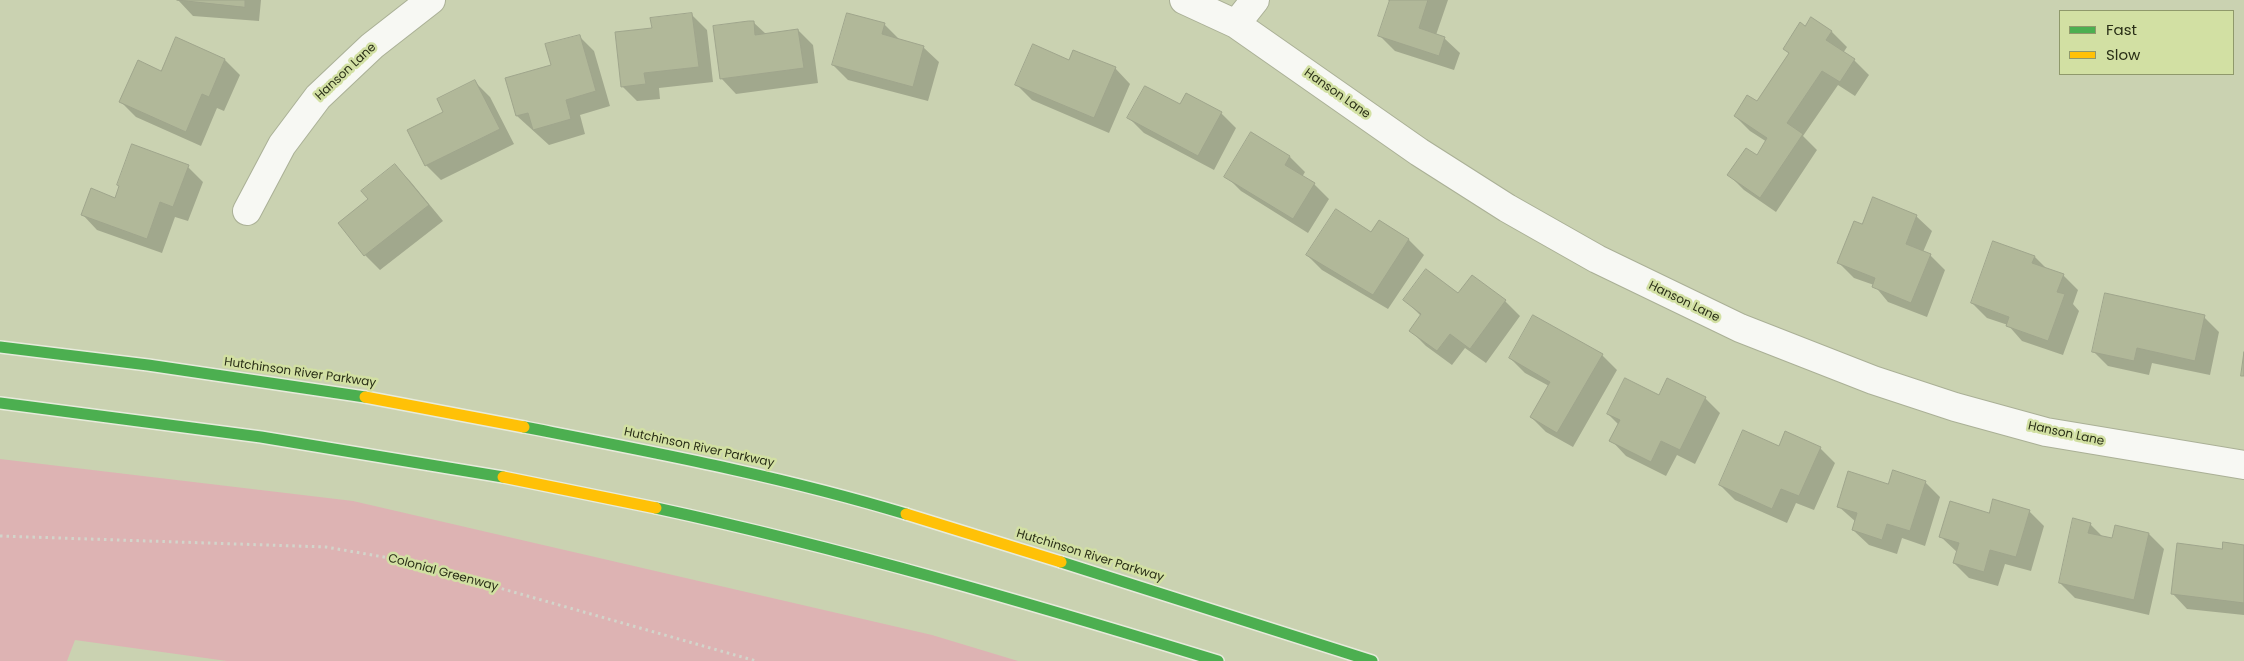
<!DOCTYPE html>
<html>
<head>
<meta charset="utf-8">
<style>
	body { margin:0 }
	#map { position:relative; width:2244px; height:661px; overflow:hidden; background:#cad2b1; font-family:Poppins,sans-serif }
	canvas { display:block }
	.legend { position:absolute; left:2059px; top:10px; width:175px; height:65px; box-sizing:border-box; background:#d2e0a3; border:1px solid #8f996b; margin:0; padding:6px 9px; list-style:none; font-size:15px; color:#2a2f17 }
	.legend li { display:flex; align-items:center; gap:10px; height:25px }
	.legend b { width:25px; border:1px solid #8f996b }
</style>
</head>
<body>
<div id="map">
<canvas width="2244" height="661"></canvas>
<ul class="legend">
<li><b style="height:6px;background:#4caf50"></b>Fast</li>
<li><b style="height:6px;background:#ffc107"></b>Slow</li>
</ul>
</div>
<script>
const context = document.querySelector('canvas').getContext('2d');
context.lineJoin = 'round';
function fillPath(path, color) { context.fillStyle = color; context.fill(path, 'evenodd'); }
function stroke(path, color, width, dash) { context.strokeStyle = color; context.lineWidth = width; context.lineCap = dash ? 'butt' : 'round'; context.setLineDash(dash || []); context.stroke(path); }
function drawText(font, color, halo, rows, align = 'center') {
  context.font = font + ' Poppins,sans-serif'; context.lineWidth = 5; context.setLineDash([]); context.textBaseline = 'middle'; context.strokeStyle = halo; context.fillStyle = color; for (const [text, x, y, turn = 0] of rows) {
    context.save(); context.translate(x, y); context.rotate((+turn || 0) * Math.PI / 180); context.textAlign = isNaN(turn) ? turn : align; if (halo) context.strokeText(text, 0, 0); context.fillText(text, 0, 0); context.restore();
  }
}
fillPath(new Path2D(`
	M0,459L353,501L932,635L1018,661H227L75,640L67,661H0Z`), '#ddb3b3');
fillPath(new Path2D(`
	M178,0H261L259,21L193,16Z
	M1388,0H1448L1436,35L1444,38L1460,53L1454,70L1395,51L1380,36L1391,3Z
	M692,15L707,30L713,82L659,88L660,99L637,101L622,86L653,29Z
	M1811,19L1832,32L1847,47L1843,53L1854,60L1869,75L1855,96L1838,85L1803,136L1817,150L1776,212L1744,190L1729,175L1757,156L1767,142L1750,131L1735,116L1757,103L1790,54L1784,49Z
	M753,22L766,34L798,30L813,45L818,83L736,94L721,78Z
	M884,24L899,39L923,47L939,62L928,101L848,80L833,65Z
	M579,36L594,51L610,106L580,115L585,134L549,145L517,116L553,66Z
	M177,39L225,60L240,75L224,111L217,108L201,146L136,117L121,102L162,72Z
	M1069,61L1115,68L1130,84L1109,133L1032,100L1017,85Z
	M475,82L490,97L514,144L441,180L426,165L409,131L445,112Z
	M1180,106L1221,113L1236,128L1214,170L1144,133L1129,118Z
	M1252,134L1290,157L1305,172L1302,177L1314,184L1329,199L1308,233L1241,191L1226,176Z
	M395,166L410,181L443,221L380,270L365,255L340,223L370,199Z
	M188,167L203,182L188,221L175,217L162,253L97,230L82,214Z
	M1916,216L1932,231L1923,252L1930,255L1945,270L1927,317L1888,302L1874,285L1854,278L1839,263L1863,226Z
	M1379,222L1409,240L1424,255L1388,309L1322,270L1307,255L1371,234Z
	M1994,243L2035,257L2047,269L2063,275L2078,290L2073,304L2079,311L2063,355L2022,341L2008,325L1987,318L1972,303Z
	M1405,300L1505,301L1520,316L1486,363L1465,348L1452,365L1426,346L1411,331L1421,316Z
	M2204,317L2219,332L2210,375L2152,363L2149,375L2108,366L2093,351Z
	M1602,355L1617,370L1573,447L1546,432L1531,417L1549,386L1525,373L1510,358Z
	M1705,398L1720,413L1695,464L1677,455L1666,476L1626,456L1611,440L1619,425L1608,414Z
	M1779,448H1820L1835,463L1814,510L1796,503L1787,523L1735,500L1720,485Z
	M1925,482L1940,497L1925,546L1902,538L1897,554L1869,545L1853,530L1856,522L1838,506L1889,486Z
	M2029,511L2044,526L2031,571L2005,564L1998,586L1969,578L1954,563L1958,553L1941,537L1990,514Z
	M2090,524L2104,538L2113,540L2149,534L2164,549L2149,615L2075,598L2060,583Z
	M2244,546V615L2187,609L2172,593L2223,550Z`), '#0003');
const building = new Path2D(`
	M177,0H245V7Z
	M1390,0H1428L1419,28L1445,37L1439,56L1378,36Z
	M692,13L699,67L644,73L646,84L621,87L615,32L652,28L650,18Z
	M847,13L885,23L882,34L924,46L913,87L832,65Z
	M1811,17L1832,31L1826,40L1855,59L1840,82L1822,71L1787,123L1803,134L1760,198L1727,175L1746,148L1757,155L1767,138L1734,116L1747,95L1757,101L1789,53L1783,49L1800,22L1805,26Z
	M749,21H754L755,35L798,29L804,68L720,79L713,26Z
	M580,35L596,91L566,100L571,119L533,130L528,113L516,116L505,78L551,65L545,44Z
	M176,37L225,59L209,97L202,94L186,132L119,102L138,60L161,71Z
	M1033,44L1069,60L1073,50L1116,67L1094,118L1015,85Z
	M475,80L500,129L425,166L407,130L443,112L437,99Z
	M1145,86L1180,104L1186,93L1222,112L1198,156L1127,118Z
	M1251,132L1290,156L1285,165L1315,183L1293,219L1224,177Z
	M132,144L189,165L173,207L160,202L147,239L81,215L91,188L115,198L119,186L117,185Z
	M395,164L429,205L364,256L338,223L368,199L361,191Z
	M1873,197L1917,215L1906,244L1931,254L1911,303L1872,287L1875,278L1837,263L1854,221L1862,224Z
	M1336,209L1371,232L1379,220L1409,239L1373,295L1306,255Z
	M1993,241L2035,256L2032,263L2064,274L2057,292L2065,294L2048,341L2006,326L2009,317L1971,303Z
	M1426,269L1458,293L1472,275L1506,300L1470,349L1450,334L1437,351L1409,331L1421,314L1403,300Z
	M2105,293L2205,315L2195,361L2137,348L2134,361L2092,352Z
	M1533,315L1603,354L1557,433L1530,417L1550,382L1509,358Z
	M2244,352V376H2241Z
	M1625,378L1659,395L1667,378L1706,397L1680,450L1661,441L1651,462L1609,441L1620,420L1607,414Z
	M1743,430L1779,446L1785,431L1821,447L1799,496L1781,489L1772,509L1719,485Z
	M1893,470L1926,481L1910,531L1887,524L1882,540L1852,530L1857,513L1837,507L1848,471L1888,484Z
	M1993,499L2030,510L2016,557L1990,550L1984,572L1953,563L1959,543L1939,537L1950,501L1989,513Z
	M2073,518L2091,523L2088,533L2112,538L2115,525L2149,533L2134,600L2059,583Z
	M2223,542L2244,545V603L2171,594L2177,543L2222,549Z`);
fillPath(building, '#b1b899');
stroke(building, '#9fa58c', 1);
const street = new Path2D(`
	M1184,0L1236,24L1419,152L1507,208L1597,259L1740,328L1873,380L1955,407L2046,432L2244,465
	M1236,24L1255,0
	M247,211L282,145L318,97L372,46L431,0`);
const fast = new Path2D(`
	M0,347L148,365L365,397
	M0,403L261,437L503,477
	M524,427C652,452 781,476 906,514
	M656,508C846,549 1032,604 1218,661
	M1061,562L1372,661`);
const slow = new Path2D(`
	M365,397L524,427
	M503,477L656,508
	M906,514L1061,562`);
stroke(street, '#aab096', 30);
stroke(fast, '#e7ebdc', 14);
stroke(slow, '#e7ebdc', 14);
stroke(new Path2D(`
	M0,536L326,547L401,560L756,661`), '#d3d5cb', 3, [2.5, 4]);
stroke(street, '#f7f8f3', 28);
stroke(fast, '#4caf50', 11);
stroke(slow, '#ffc107', 11);
drawText('12px', '#2a2f17', '#d2e0a3', [
	["Hanson Lane",346,72,-43],
	["Hanson Lane",1337,94,35],
	["Hanson Lane",1684,302,26],
	["Hutchinson River Parkway",300,373,8],
	["Hanson Lane",2066,434,12],
	["Hutchinson River Parkway",699,448,12],
	["Hutchinson River Parkway",1090,556,17],
	["Colonial Greenway",443,573,15]
]);
</script>
</body>
</html>
